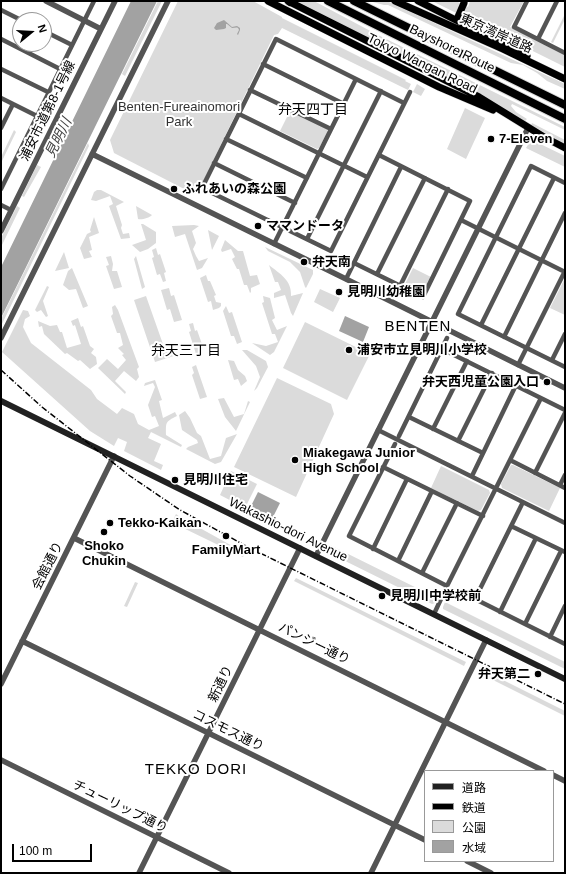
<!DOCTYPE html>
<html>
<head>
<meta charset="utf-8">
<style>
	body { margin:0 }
	#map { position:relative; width:566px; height:874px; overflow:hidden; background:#fff; font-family:Helvetica,"Noto Sans JP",sans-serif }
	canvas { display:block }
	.frame { position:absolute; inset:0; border:2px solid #000; pointer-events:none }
	.legend { position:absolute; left:424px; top:770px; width:130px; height:92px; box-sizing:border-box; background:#fff; border:1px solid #999; margin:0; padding:5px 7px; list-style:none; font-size:12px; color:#000 }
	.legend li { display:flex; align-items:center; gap:8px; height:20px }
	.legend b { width:20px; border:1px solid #999 }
	.north { position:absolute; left:12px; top:12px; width:40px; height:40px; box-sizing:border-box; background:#fff; border:1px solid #999; border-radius:50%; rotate:72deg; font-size:11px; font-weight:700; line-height:16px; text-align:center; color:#000 }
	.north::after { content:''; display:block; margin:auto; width:14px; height:18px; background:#000; clip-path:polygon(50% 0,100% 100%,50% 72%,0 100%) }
	.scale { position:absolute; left:12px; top:844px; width:80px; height:18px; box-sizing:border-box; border:2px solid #000; border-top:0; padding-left:5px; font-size:12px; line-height:14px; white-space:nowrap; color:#000; -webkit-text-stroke:3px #fff; paint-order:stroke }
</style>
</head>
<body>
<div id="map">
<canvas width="566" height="874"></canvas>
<div class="frame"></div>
<ul class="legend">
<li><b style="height:5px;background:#212121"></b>道路</li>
<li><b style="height:5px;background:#000"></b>鉄道</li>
<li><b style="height:11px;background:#dbdbdb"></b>公園</li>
<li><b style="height:11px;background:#a2a2a2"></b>水域</li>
</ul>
<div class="north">N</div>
<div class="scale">100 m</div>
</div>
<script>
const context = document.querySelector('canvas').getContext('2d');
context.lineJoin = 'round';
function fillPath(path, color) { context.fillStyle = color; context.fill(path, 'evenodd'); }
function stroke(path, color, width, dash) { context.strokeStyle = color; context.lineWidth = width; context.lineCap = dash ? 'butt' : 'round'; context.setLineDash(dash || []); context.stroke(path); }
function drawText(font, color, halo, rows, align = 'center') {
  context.font = font + ' Helvetica,"Noto Sans JP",sans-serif'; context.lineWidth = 4; context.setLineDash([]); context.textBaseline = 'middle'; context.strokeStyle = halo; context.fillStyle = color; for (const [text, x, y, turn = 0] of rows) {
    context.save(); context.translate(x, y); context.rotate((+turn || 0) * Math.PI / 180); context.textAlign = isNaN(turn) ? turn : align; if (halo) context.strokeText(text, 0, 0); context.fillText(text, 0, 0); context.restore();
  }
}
fillPath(new Path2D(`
	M158,1H162L125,76L122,74Z
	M178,1H253L282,17V18L406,80L405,81L411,84L408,90L282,28L278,34L274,35L197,194H194L114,153L110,140Z
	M297,1H314L376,34L565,127V130L512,104L511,106L516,112L527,119L525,121Z
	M369,1H387L565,84V89L547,81L537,73L523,65L511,63L388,5H384Z
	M432,1H456L468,7L470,1H524L510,27L565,55V67Z
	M565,14V19L553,43L551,42Z
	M417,84L425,89L421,96L413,92Z
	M465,108L485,118L466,159L447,149Z
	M290,111L327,129L328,132L319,148L317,149L280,131Z
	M532,123L565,140V144L531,125Z
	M14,130L16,132L1,163V157Z
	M531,140H532L565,156V167L526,148Z
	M88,143L89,146L1,326V319Z
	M37,165L41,167L24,197L22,196Z
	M97,190H101L124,202L116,206L122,225L121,228L123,234L129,233L130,238L121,239L109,206L113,204L110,196L96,201L91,200L94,192Z
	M17,206L20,208L1,247V238Z
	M136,206L152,215C149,218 142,220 138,219Z
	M94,217L99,233L89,237L92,250L89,251L92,257L84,259L80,248L87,234L91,232L90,230Z
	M141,224H143L156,232V243L148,249L140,252L132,245L146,240Z
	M194,225L199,226L192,231L196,243L193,249L196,256L199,261L208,258L202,268L197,270L185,234L175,237L172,226Z
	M208,230L219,236L212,250Z
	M225,240L238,251H243L250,276L257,275L260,284L251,288V292L250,293L247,285H244L239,269H237L232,259L235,257L231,249L222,252L221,250Z
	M265,247L313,270V274L306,288L305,287L300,272L290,262L268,251Z
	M156,248L158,255L160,254L166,272L164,273L166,281L163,282L160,274L157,275L152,258L154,257L152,250Z
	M64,252L69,268L55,271Z
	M111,256L113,264L112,271H117L122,287L114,289L106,266L109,265L106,257Z
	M136,256L145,287L142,289L134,259Z
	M269,265C280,274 292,280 291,296L303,293L293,316L291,313L285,295L274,298V293L281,290L278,282H275Z
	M72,268L88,306L83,308L76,289L69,290L63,285L68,271Z
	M413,268L431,277L423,293L405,284Z
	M206,275L208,281H210L216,295L214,296L216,302L221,303V306L219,308L213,310L211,301L208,302L200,278Z
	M565,278V315L550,308Z
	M47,286L49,287L43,301L48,316L46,317L41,310L37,312L35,310Z
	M169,288L171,296L174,295L182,320L174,322L170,309L167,310L161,290Z
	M320,289L340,298L333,312L314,302Z
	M146,296L164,347L174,344L177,355L155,362L134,300Z
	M263,296L270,298L275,318L272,320L277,330L287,326L274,352L270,355L252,343L266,346L278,342L275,334H272L262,303L264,302Z
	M115,305L118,310L139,367L137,369L139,377L136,381L124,371L115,381L126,392L125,394L98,368L107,359L118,369L126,360L122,355L124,354L118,348L123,345L120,333H117L111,316L113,314L112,307Z
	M226,306L229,313L232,312L242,342L237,344L234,336H231L223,311Z
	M23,310L28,311L30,316L25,319L23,327L31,343L91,390L97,399L117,414L122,408L134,414L138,424L149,430L159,426L155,416L152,417L148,405L155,387L153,383L144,386L145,383L155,380L162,400L159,401L163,418L175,412L177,416C165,422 166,422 166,435L182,445L181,447L151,432L148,438L161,444L154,461L163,465L161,470L124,451L127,442L118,438L114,446L90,431L2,352Z
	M78,318L81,327L83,326L90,346L94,349L91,353L96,357L97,364L90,369L80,360L78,361L67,353L65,354L44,334L42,326L39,327L38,321L50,326L57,325L60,332H62L67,348L81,344L75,325L73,326L71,321Z
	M305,322L370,354L347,400L283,368Z
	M193,323L195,331L197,330L203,347L201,348L203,355L197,357L189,332L191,331L189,324Z
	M242,350H247L266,361L268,367L257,388L254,391L260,377L256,366Z
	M228,360L234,361L238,370L245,376L247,381L241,386L238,379L234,380Z
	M196,365L207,397L200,399L192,375L194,373L192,367Z
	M277,378L331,404L334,414L296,497L234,467Z
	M224,398L234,417L244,414L248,401L250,402L236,431L225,417L218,399Z
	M185,411L190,418L197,433L201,436L210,459L221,456L226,438L237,434L221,462L215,464L186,449L188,447L198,443L197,440L182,430L179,415Z
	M511,465H513L560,488L549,511L502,488L501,484Z
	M441,466L489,490L490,493L481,510L478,511L431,488Z
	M231,471L257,484L245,508L220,495Z
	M176,514L188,523L189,522L245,553L243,557L175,524L172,522Z
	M330,545L437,598L435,603L432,604L329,553L327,551Z
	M296,578L466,662L464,666L294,581Z
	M135,582L138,583L127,607L124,606Z
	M445,602L565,662V669L443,609V607Z
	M481,669L565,711V716L479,673Z`), '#dbdbdb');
fillPath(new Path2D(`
	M131,1H157L1,318V267Z
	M224,20L232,27L237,26L240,28V30L238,35L237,34L239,30C238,26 235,28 232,28L227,24H226V28L224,29L216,30L214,28L217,23Z
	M345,316L369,327L363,342L339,331Z
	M258,492L280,503L271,521L249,510Z`), '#a2a2a2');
const trunk = new Path2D(`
	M268,1L439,87L493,110
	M288,1L479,97L544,137L565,148
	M395,1L503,49L565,79
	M418,1L527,56
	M459,21L458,17L464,3`);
const motorway = new Path2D(`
	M289,1L290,2
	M328,1L565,119
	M354,1L565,105`);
stroke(trunk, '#dbdbdb', 8);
stroke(motorway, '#dbdbdb', 10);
stroke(new Path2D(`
	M527,1L514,27L565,53
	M1,10L21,20
	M44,31L72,45
	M1,39L60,69
	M538,39L557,1
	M263,64L344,104
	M1,69L48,92
	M250,90L331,129
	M1,98L37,116
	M404,103L276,39L202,188L331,251L410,92
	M239,114L367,177
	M1,128L13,104
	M226,139L307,178
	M214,163L295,203
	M565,183L531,166L458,314L565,367
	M1,189L94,1
	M1,205L11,210
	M461,220L565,272
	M307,239L381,91
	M274,244L356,79
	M354,263L423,297L470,201L379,155
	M377,274L425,178
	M346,279L401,167
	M400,286L448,189
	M481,325L554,178
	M504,337L565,213
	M442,349L565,410
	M552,360L565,334
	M518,365L565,271
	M409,417L483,453
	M433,429L467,361
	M378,430L565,523
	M399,436L447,338
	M458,441L492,373
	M395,444L349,536L447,586
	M510,460L565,488
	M383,467L483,516
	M535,473L565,413
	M472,476L516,385
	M560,485L565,475
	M523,502L475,599L565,644
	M511,526L565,552
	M373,549L407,479
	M398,561L432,491
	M422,573L457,503
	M500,612L536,538
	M434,614L447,586L541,398
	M525,624L561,551
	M550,637L565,606`), '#545454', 4.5);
stroke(new Path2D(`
	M46,1L101,29
	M92,154L346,279L565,388
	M1,231L115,1
	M1,338L168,1
	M74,538L544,771
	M316,556L528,128
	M22,641L425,840
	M1,684L114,456
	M1,760L229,873
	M553,775L565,781
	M467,861L491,873
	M139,873L300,548
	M371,873L486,640`), '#545454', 5.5);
stroke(new Path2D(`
	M1,401L565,679`), '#212121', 6);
stroke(trunk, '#000', 7);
stroke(motorway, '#000', 8);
stroke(new Path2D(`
	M1,370L42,407L130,476L180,510L248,547L565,704`), '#000', 1.5, [6, 2, 1, 2]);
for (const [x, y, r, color] of [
	[491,139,4,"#000"],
	[174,189,4,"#000"],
	[258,226,4,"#000"],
	[304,262,4,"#000"],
	[339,292,4,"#000"],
	[349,350,4,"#000"],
	[547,382,4,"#000"],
	[295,460,4,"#000"],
	[175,480,4,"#000"],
	[110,523,4,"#000"],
	[104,532,4,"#000"],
	[226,536,4,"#000"],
	[382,596,4,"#000"],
	[538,674,4,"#000"]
]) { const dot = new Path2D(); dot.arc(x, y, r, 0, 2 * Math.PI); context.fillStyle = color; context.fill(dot); stroke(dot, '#fff', 1.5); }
drawText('13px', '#000', '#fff', [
	["東京湾岸道路",496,34,24],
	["Bayshore Route",452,49,26],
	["Tokyo Wangan Road",422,64,26],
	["浦安市道第8-1号線",48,111,-64],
	["Wakashio-dori Avenue",288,530,26],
	["会館通り",48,566,-63],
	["パンジー通り",314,644,26],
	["新通り",221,684,-64],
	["コスモス通り",228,731,26],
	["チューリップ通り",120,807,26]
]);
drawText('13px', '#323232', '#fff', [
	["Benten-Fureainomori",179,107],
	["Park",179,122]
]);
drawText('bold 13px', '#000', '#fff', [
	["7-Eleven",499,139],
	["ふれあいの森公園",182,189],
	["ママンドータ",266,226],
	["弁天南",312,262],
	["見明川幼稚園",347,292],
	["浦安市立見明川小学校",357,350],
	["弁天西児童公園入口",539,382,"right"],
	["Miakegawa Junior",303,453],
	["High School",303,468],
	["見明川住宅",183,480],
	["Tekko-Kaikan",118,523],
	["Shoko",104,546,"center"],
	["Chukin",104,561,"center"],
	["FamilyMart",226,550,"center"],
	["見明川中学校前",390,596],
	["弁天第二",530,674,"right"]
], 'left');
drawText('14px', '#000', '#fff', [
	["弁天四丁目",313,110],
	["弁天三丁目",186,351]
]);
drawText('italic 14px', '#434343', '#fff', [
	["見明川",59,138,-64]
]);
context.letterSpacing = '1px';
drawText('15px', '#000', '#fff', [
	["BENTEN",418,327],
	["TEKKO DORI",196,770]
]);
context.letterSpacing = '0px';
</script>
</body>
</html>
